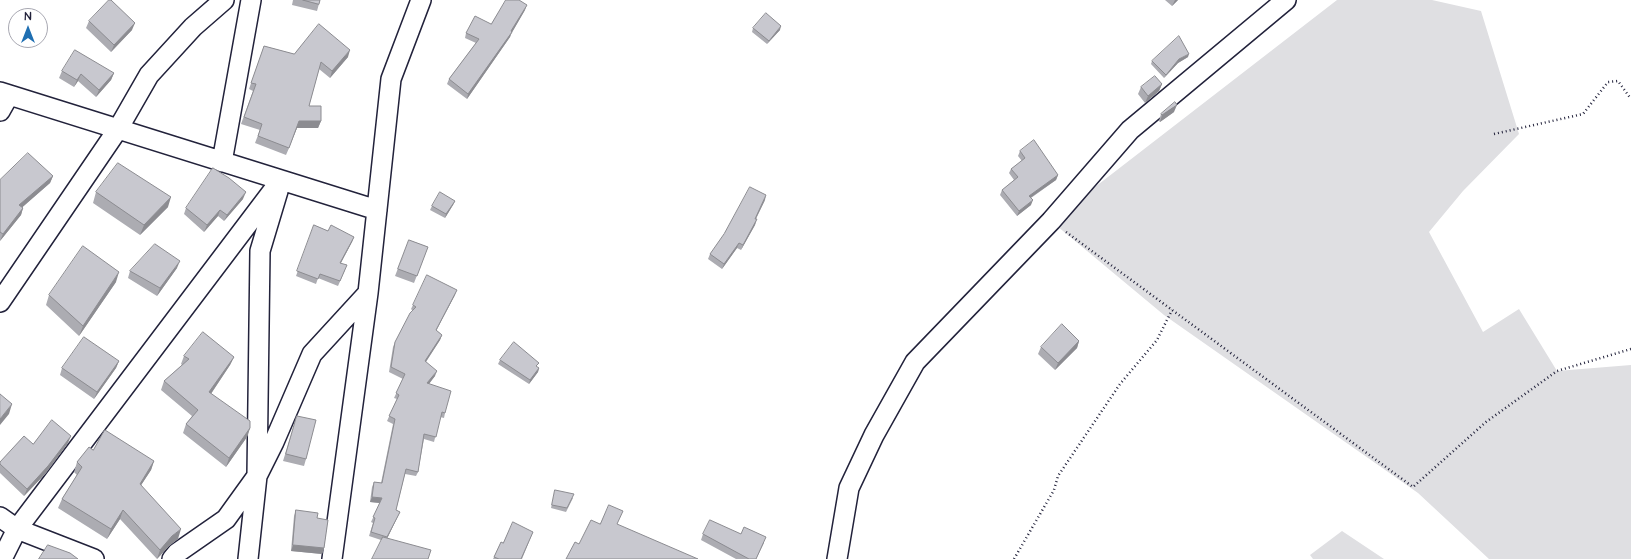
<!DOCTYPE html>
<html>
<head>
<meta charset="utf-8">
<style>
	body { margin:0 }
	#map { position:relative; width:1631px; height:559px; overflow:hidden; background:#fff; font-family:"Architects Daughter",sans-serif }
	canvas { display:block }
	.north { position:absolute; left:8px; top:8px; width:40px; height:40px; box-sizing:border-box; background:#fff; border:1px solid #a7a7b1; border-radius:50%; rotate:0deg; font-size:11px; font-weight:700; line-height:16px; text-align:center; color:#22223b }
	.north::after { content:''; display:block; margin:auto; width:14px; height:18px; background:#1f6fb2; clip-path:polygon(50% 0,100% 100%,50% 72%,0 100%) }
</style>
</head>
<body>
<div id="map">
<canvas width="1631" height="559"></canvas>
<div class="north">N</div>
</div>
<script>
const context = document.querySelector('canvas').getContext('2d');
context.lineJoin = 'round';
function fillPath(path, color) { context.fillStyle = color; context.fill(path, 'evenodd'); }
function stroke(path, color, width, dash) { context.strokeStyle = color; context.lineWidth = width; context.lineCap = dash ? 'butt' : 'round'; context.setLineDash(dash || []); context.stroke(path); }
fillPath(new Path2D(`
	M1337,0H1432L1481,11L1519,134L1463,191L1429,232L1483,332L1519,309L1557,371L1631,365V559H1489L1418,493L1164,315L1051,221Z
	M1342,531L1384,559H1313L1310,555Z`), '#dfdfe2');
const minor = new Path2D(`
	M0,92L377,210
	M0,111L9,95
	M222,162L251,0
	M0,302L118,129L149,75L193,27L224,0
	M0,517L17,529L94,559
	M2,559L17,529L281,180
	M172,559L177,553L226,519L257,476L274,442L312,354L368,293
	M248,559L257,476L260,251L278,191
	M332,559L368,293L391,79L421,0
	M837,559L849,488L874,435L915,362L1051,221L1130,130L1286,0`);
stroke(minor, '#22223b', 22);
stroke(new Path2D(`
	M1494,134L1583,114L1608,82L1618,81L1631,99
	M1066,232L1413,487L1486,422L1557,371L1631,349
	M1014,559L1054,490L1058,476L1120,384L1157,340L1172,310`), '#22223b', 2.5, [1, 3]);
stroke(minor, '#fff', 19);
fillPath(new Path2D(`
	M293,0H320L317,11L292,5Z
	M1165,0H1178L1172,6Z
	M525,10L512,32L510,37L467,99L447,84L449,79L476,43L465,38L466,33L491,24Z
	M89,21L132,30L111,52L86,28Z
	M753,28L780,30L767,44L752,32Z
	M264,46L294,54L348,57L330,78L319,69L309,106L321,121L318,128H297L286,155L255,143L260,130L241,124L253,91L249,89Z
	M1188,57L1178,63L1164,78L1151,64L1152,61Z
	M62,71L114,73L111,80L96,97L78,81L74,87L59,78Z
	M1162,84L1159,91L1145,103L1138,94L1141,87Z
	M1174,112L1160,122L1159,121L1161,114Z
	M1020,151L1058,175L1056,180L1031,198V205L1017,216L1000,195L1002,190L1014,180L1009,173L1011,169L1022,161L1018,156Z
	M53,176L50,183L22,207L23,208L21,215L0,241V180Z
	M96,192L168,207L140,235L93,203Z
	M243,199L224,221L218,216L204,232L184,214L186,208Z
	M765,200L756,219L755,225L741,250L737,248L722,269L708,259L710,254Z
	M455,201L453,205L445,218L430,210L432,206Z
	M314,225L328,231L354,237L352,242L341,263L345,270L338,286L318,278L316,284L296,276Z
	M409,240L428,247L414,283L395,276Z
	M177,268L157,296L128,278L130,271Z
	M116,282L79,336L46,305L49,295Z
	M455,295L436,330L442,335L440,340L426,362L435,376L429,383L445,413L444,418L440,417L434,442L424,439L418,472L416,476L405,474L396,510L400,512L387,538L381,540L369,536L373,523L371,522L380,503L370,502L372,487L374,482L381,483L393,424L387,421L397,399L394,398L403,379L389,372L393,347L395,342L413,311L411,309L413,305Z
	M1079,341L1077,348L1055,370L1038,354L1041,347Z
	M184,356L234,357L230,365L211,394L250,428L247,437L226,467L183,433L186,424L192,416L161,390L164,381L182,365L181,364Z
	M500,360L537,367L539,368L538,372L529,384L498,364Z
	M119,361L116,368L94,399L60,375L62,368Z
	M297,416L306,459L304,466L283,461Z
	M68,443L46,473L24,496L0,473V462Z
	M93,450L154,461L151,470L141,485L178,539L169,546L157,559L120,519L107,539L58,508L62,499L77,475L74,472L77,462Z
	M555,490L573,498L566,512L551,508Z
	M296,510L317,518L324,548L322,554L291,551L294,516Z
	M533,532L522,559H493L501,542L503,543Z
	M703,534L764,543L756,559H736L701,540Z`), '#acacb2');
fillPath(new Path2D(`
	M1175,0H1178L1172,6Z
	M527,5L525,10L510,36L512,32L510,37L467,99L468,94L511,31Z
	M135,23L132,30L111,52L114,45Z
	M781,26L780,30L767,44L769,41Z
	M350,50L348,57L330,78L332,71Z
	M1189,54L1188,57L1178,63L1164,78L1166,75L1179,59Z
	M114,73L111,80L96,97L99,90Z
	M81,74L78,81L74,87L77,80Z
	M1162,84L1159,91L1145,103L1148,96Z
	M1177,105L1174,112L1160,122L1162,115Z
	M299,121H321L318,128H297L286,155Z
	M1058,175L1056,180L1027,200L1029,196Z
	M53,176L50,183L17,212L19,205Z
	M246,192L243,199L224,221L227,215Z
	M766,195L765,200L753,224L755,219Z
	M171,197L168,207L140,235L144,225Z
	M1033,200L1031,205L1017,216L1019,211Z
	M455,201L453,205L445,218L446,214Z
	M23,208L21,215L0,241L3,234Z
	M220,210L218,216L204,232L207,225Z
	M757,219L755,225L741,250L743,245Z
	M354,237L352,242L338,268L340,263Z
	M739,243L737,248L722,269L724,264Z
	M180,261L177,268L157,296L160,288Z
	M119,272L116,282L79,336L83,326Z
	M457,290L455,295L434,335L436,330Z
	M442,335L440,340L423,366L425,361Z
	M1079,341L1077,348L1055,370L1058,363Z
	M234,357L230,365L206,401L209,392Z
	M119,361L116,368L94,399L97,392Z
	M539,368L538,372L529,384L530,380Z
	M437,371L435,376L426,388L427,383Z
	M12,404L9,414L0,425V419Z
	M250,428L247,437L226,467L229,458Z
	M71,436L68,443L46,473L24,496L27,489Z
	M154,461L151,470L136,493L140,484Z
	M372,497L382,498L380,503L370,502Z
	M123,510L120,519L107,539L111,529Z
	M400,512L398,516L386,541L387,537Z
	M181,529L178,539L169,546L157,559L160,550L172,536Z
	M293,545L324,548L322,554L291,551Z`), '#8c8c91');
const building = new Path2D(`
	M109,0H111L135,23L114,45L89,21Z
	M303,0H320L319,4Z
	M506,0H519L527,5L511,31L512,32L468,94L449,79L479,39L466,33L475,16L491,24Z
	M766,13L781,26L769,41L753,28Z
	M319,24L350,50L332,71L321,62L309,106H321V121H299L289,148L258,136L262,124L244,117L256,84L251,83L264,46L294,54Z
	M1179,36L1189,54L1179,59L1166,75L1152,61Z
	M75,50L114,73L99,90L81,74L77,80L62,71Z
	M1155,76L1162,84L1148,96L1141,87Z
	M1175,102L1177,105L1162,115L1161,114Z
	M1034,140L1058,175L1029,196L1033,200L1019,211L1002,190L1018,177L1011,169L1025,158L1020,151Z
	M28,153L53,176L19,205L23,208L3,234L0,232V180Z
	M118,163L171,197L144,225L96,192Z
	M213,168L229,178L246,192L227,215L220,210L207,225L186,208Z
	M750,187L766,195L755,219H757L743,245L739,243L724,264L710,254L724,234Z
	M440,192L455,201L446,214L432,206Z
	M314,225L328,231L331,225L354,237L340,263L347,265L340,281L320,274L318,279L297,271Z
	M409,240L428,247L417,276L398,269Z
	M155,244L180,261L160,288L130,271Z
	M83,246L119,272L83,326L49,295Z
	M427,275L457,290L436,330L442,335L425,361L437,371L427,383L451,391L445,413L442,412L436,437L424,434L418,472L406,469L396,510L400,512L387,537L371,532L375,518L373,517L382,498L372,497L374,482L382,483L395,419L389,416L399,395L396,393L405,374L391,367L395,342L410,313L416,307L413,305Z
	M1062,324L1079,341L1058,363L1041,347Z
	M203,332L234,357L209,392L250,421V428L229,458L186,424L198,410L164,381L189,359L184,356Z
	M84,337L119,361L97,392L62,368Z
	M514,342L539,363L536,366L539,368L530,380L500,360Z
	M0,394L12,404L0,419Z
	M297,416L316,420L306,459L286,454Z
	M52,420L71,436L48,466L27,489L0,464V462L24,436L33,444Z
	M105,430L154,461L140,484L181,529L172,536L160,550L123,510L111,529L62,499L82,467L77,462L89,447L93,450Z
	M555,490L574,494L567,508L552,505Z
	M609,505L623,511L617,524L698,559H566L575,542L579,544L591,520L600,524Z
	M296,510L318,513L317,518L328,520L324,548L293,545Z
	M710,520L741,534L744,527L766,537L756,559H749L703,534Z
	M513,522L533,532L521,559H499L494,557L501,542L503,543Z
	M383,537L431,550L428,559H372Z
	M48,545L70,553L78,559H39Z`);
fillPath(building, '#c8c8cf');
stroke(building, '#8c8c91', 1);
</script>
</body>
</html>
